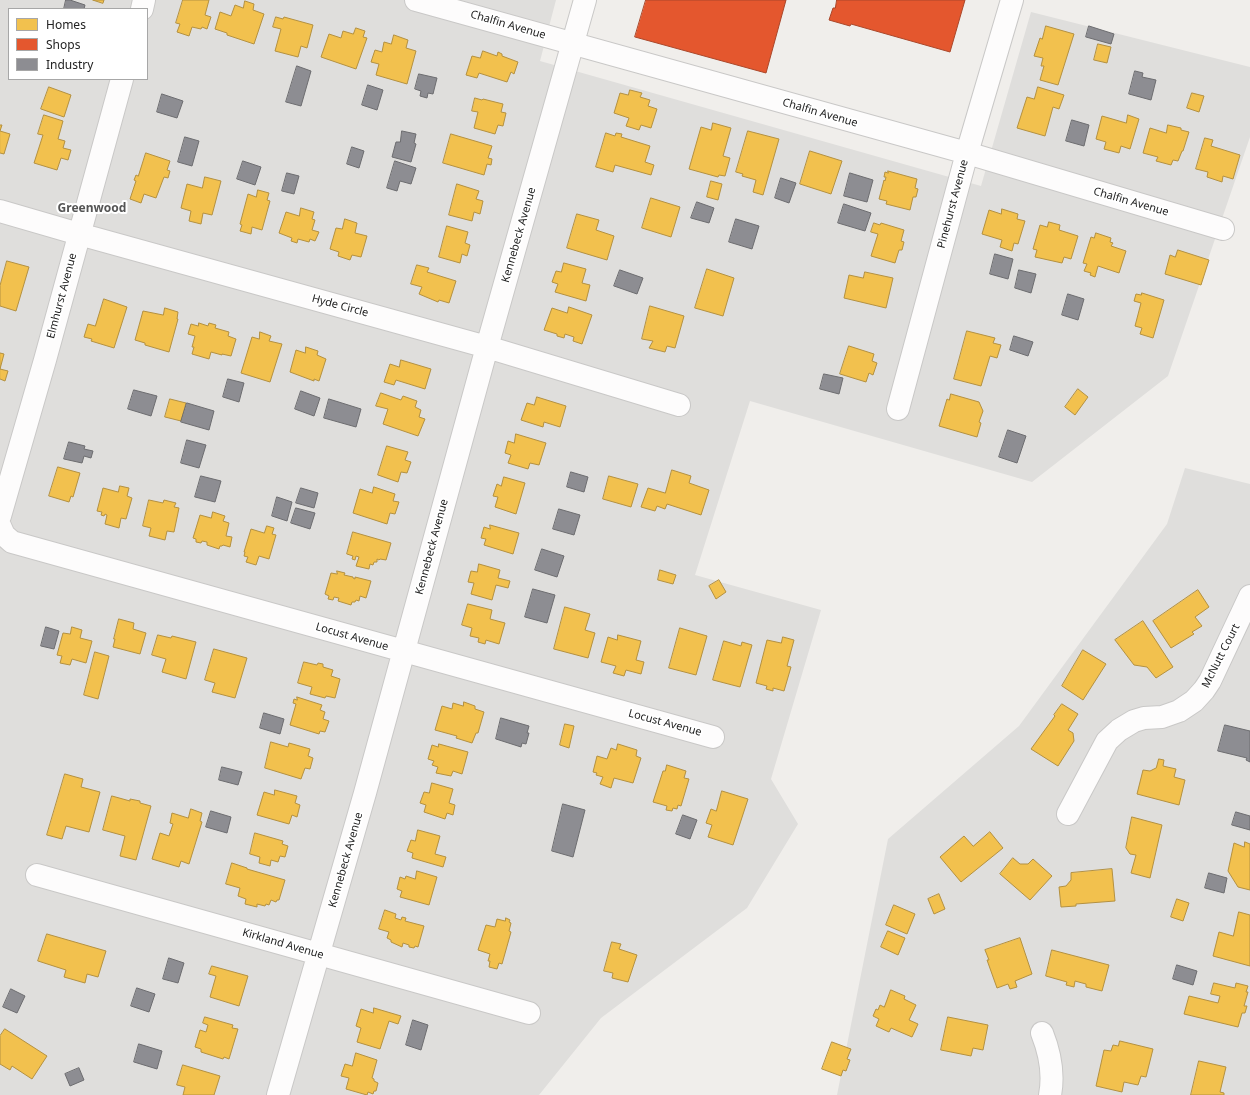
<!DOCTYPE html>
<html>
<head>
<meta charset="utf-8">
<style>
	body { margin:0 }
	#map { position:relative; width:1250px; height:1095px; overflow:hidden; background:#f0eeeb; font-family:"Noto Sans",sans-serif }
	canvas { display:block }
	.legend { position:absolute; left:8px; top:8px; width:140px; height:72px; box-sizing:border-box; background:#fff; border:1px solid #a7a7a7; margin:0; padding:5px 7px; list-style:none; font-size:12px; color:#222 }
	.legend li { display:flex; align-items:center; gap:8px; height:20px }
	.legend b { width:20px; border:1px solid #a7a7a7 }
</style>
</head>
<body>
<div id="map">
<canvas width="1250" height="1095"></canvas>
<ul class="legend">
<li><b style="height:11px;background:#f2c14e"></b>Homes</li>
<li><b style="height:11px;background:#e4572e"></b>Shops</li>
<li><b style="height:11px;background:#8d8d92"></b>Industry</li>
</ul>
</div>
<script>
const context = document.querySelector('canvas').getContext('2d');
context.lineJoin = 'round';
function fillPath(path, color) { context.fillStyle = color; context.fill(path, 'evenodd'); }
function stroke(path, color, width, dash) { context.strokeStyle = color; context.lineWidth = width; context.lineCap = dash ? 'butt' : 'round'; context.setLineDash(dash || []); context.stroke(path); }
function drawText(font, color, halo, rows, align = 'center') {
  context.font = font + ' "Noto Sans",sans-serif'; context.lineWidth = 4; context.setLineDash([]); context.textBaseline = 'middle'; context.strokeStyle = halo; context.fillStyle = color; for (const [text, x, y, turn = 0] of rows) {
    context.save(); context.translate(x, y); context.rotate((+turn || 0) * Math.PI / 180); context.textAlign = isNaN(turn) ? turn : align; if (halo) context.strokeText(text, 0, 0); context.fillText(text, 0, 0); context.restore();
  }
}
fillPath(new Path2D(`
	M0,0H556L540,61L981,186L1031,12L1250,67V137L1168,376L1032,482L750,401L695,575L821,610L771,779L798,824L747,908L601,1018L539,1095H0ZM9,9H147V79H9Z
	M1185,468L1250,484V1095H837L888,839L1019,726L1167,524Z`), '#dfdedc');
const homes = new Path2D(`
	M93,0H104L103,3Z
	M183,0H209L205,15L211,17L207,29L202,27L201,29L192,27L189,36L177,32L180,24L176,23Z
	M245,1L254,4L253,10L264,14L254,44L227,35V33L215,29L220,12L231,16L235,5L243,8Z
	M276,17L283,19L284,17L313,25L307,48L301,46L298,57L275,51L281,29L273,27Z
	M1046,26L1074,34L1058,85L1040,80L1044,66H1041L1043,58L1034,56L1040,38L1042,39Z
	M356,28L365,31L363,37L367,38L356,69L321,57L329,34L341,38L343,31L353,34Z
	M394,35L408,40L406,48L416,51L407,84L376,75L379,64L371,62L375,50L382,52L384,42L391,44Z
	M1098,44L1111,47L1107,63L1094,60Z
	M483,51L497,56L498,52L502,54V56L518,62L514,74L511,72L507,82L479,73L477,78L466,75L472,56L480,58Z
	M49,87L71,95L64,117L41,109Z
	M1038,87L1064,95L1059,109L1053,107L1045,136L1017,128L1027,97L1034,99Z
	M630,90L642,93L640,97L650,100L648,106L657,109L651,128L641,125L639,130L626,126L629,118L614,113L620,93L628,95Z
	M1192,93L1204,96L1199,112L1187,108Z
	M475,98L482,100L483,99L503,104L501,112L506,113L503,126L498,125L495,134L474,128L478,112L472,111Z
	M44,115L63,121L58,139L65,141L63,148L71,150L68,160L61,158L57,170L34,163L43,135L38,134Z
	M1128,115L1139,119L1130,149L1121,146L1119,153L1104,149L1106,142L1096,139L1102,116L1126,123Z
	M713,123L731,128L723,156L730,158L725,176L719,175L718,177L689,169L701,127L711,130Z
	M0,125H2L0,131L10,134L4,154L0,153Z
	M1168,125L1181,128V130L1189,132L1183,151H1182L1178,161L1173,160L1171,165L1156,161L1158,157L1143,153L1150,128L1166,133Z
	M748,131L779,139L763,195L753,192L756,180L742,176L743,174L736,172Z
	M606,133L615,136L616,133L622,134L621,137L650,146L645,162L654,165L651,175L615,165L613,172L596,167Z
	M451,134L492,146L488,158L492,159L491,165L487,164L484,175L443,163Z
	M1205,138L1213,140L1211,146L1240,155L1233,179L1223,176L1222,182L1207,177L1208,172L1196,169Z
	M810,151L842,161L831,194L800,184Z
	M146,153L170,161L167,170L170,171L168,178L164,177L156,198L144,194L141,203L130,199L136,181L134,180L136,175L138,176Z
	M888,171L917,179L915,188L918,189L916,197H913L910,210L886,204L887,201L879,199L884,180L885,181L886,177H884L885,172L888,173Z
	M205,177L221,181L212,215L203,213L201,224L189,221L191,211L181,208L187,184L202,188Z
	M711,181L722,184L718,200L707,197Z
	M457,184L479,191L476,199L483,201L480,214L474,212L472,221L449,215Z
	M258,190L269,193L267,200L270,201L262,230L252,227L251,234L240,231L242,225L240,224L248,194L256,197Z
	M651,198L680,207L671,237L642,228Z
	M301,208L314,212L312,219L315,220L312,230L319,232L315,241L310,239L309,242L298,239L297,243L291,241L292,238L279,233L286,212L299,216Z
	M1002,209L1018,214L1017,219L1025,221L1018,244L1014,243L1012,251L1000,247L1002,240L982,234L989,210L1001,214Z
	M577,214L599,220L596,230L614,236L607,260L567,248Z
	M345,219L357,223L355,233L367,236L361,257L352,255L350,260L338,256L339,252L330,249L336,228L342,229Z
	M1049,222L1060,225L1059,230L1078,236L1071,259L1064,257L1062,263L1035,257L1037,250L1033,249L1040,225L1047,227Z
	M874,223L880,225L881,223L904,230L901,241L904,242L902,250H899L895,263L871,256L878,234L871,232Z
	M447,226L468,232L465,243L470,245L467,256L462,254L460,263L439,257Z
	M1096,233L1111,238L1110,242L1113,243L1111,246L1126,251L1119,273L1098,266L1095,277L1090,275L1091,273L1084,271L1087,264L1083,263L1091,237L1094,238Z
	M1178,250L1209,260L1201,285L1165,274L1170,255L1175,257Z
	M7,261L29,267L16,311L0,306V286Z
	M564,263L586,269L582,283L590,285L586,301L555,292L558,284L552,282L556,271L561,272Z
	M417,265L429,268L427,272L456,281L449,303L439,300L438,302L419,294L422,287L411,284Z
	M707,269L734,278L723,316L695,308Z
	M865,272L893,278L886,308L844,298L849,275L863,278Z
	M1142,293L1164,300L1153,338L1140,334L1142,328L1135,326L1141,303L1134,301L1136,294L1141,295Z
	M104,299L127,307L114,348L91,341L92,339L84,337L88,324L95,326Z
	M650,306L684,316L675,348L667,346L665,352L649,348L653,341L642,339Z
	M569,307L592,315L582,344L573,341L574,337L565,334L564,338L557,336V334L544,330L552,308L567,313Z
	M165,308L178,312L177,319H178L169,352L145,345V343L135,340L143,311L163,315Z
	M199,323L208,326L209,323L216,325L215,328L229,332L228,336L236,339L231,356L222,354V355L211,352L209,359L192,354L194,347H192L195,336L188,334L191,324L198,326Z
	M967,331L995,338L993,343L1001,345L997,358L990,356L981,386L954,379Z
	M260,332L271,336L269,341L282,344L270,382L241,373L252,337L259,339Z
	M849,346L874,354L872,361L877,363L873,375L869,373L866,382L840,374Z
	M306,347L318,351L317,355L326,359L319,381L314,379V381L290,372L296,350L305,353Z
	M0,353L4,354L0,369Z
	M401,360L431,369L425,389L396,380L394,385L384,382L390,364L399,367Z
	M0,369L8,371L5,381L0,379Z
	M1078,389L1088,397L1075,415L1065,407Z
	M381,393L401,400L403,396L417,401L415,407L421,410L419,417L425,419L418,436L383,424L388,409L376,406Z
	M951,394L979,402L983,411L979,422L981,423L977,437L939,426L947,399L949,400Z
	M537,397L566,406L560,427L544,422L543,427L521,420L527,403L534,405Z
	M170,399L186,403L181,421L165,417Z
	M516,434L546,443L539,465L530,463L528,469L508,463L511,455L505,453L508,441L514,443Z
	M387,446L408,452L405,460L411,462L407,473L401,472L398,482L378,475Z
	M58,467L80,473L73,497L71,496L69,502L49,496Z
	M672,470L691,476L689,483L709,490L701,515L667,504L665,509L657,506L655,511L641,507L648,488L665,493Z
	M609,476L638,484L631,507L603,499Z
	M504,477L525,483L516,514L495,507L498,497L493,496L497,484L501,486Z
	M120,486L129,488L127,496L132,498L126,519L121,518L119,528L105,524L107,515L105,514L104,516L101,515L102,512L97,511L103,488L118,492Z
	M374,487L395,494L393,501L399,502L395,514L390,513L387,524L353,513L360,489L372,493Z
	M149,500L163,503L164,500L176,503L174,507L179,508L174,532L167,531L165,540L149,536L151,528L143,526Z
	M213,512L225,516L223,521L229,523L226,536L232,537L230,547L223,545L222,546H220L219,549L207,545V542L202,541L201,543L196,542V539L193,538L200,515L211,518Z
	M490,525L519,533L513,554L484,545L486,539L481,538L484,527L490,529Z
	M267,526L274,528L272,534L276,535L269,559L259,556L256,565L246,562L248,557L244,556L245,552H244L251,529L264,533Z
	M353,532L391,543L386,560L380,559L379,560L377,559V562H374L373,565L370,564L369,569L356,566L359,557L356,556L355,560L352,559L353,556L347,554Z
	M479,564L500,570L498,578L510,581L508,588L496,585L492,600L471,594L474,583L468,582L471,571L477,572Z
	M660,570L676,575L673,584L658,580Z
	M337,571L345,573L344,575L353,577V578L355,579V577L371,581L366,598L360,596L359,601L356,600L355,602H352L351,605L338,601L339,598L334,597L333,600L328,599L329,596L325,594L331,573L337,574Z
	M719,580L726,592L716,599L709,586Z
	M1198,590L1209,607L1195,617L1202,626L1192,632L1194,634L1171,648L1153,621Z
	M468,604L492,610L490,619L505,623L499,644L486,640L485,644L478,642L479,638L470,636L472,628L462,625Z
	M565,607L590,614L585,630L595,633L588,658L554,649Z
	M119,619L134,623L133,629L146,633L140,654L113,647L115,639H114Z
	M1143,621L1173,667L1156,678L1147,667L1134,665L1115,640Z
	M72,627L82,630L80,638L92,641L86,663L72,659L70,665L60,663L62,656L57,655L63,633L70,634Z
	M680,628L707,636L696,675L669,668Z
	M158,635L171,638L172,636L196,642L186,679L162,672L166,659L152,655Z
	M618,635L641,641L636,660L644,662L641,674L626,670L624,676L613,673L616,666L601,662L608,637L617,640Z
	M783,637L794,640L787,666L791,667L784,691L773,688V691L766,689L767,686L756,683L767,640L781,643Z
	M724,641L741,646L742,642L752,645L740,687L713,680Z
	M214,649L247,658L235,698L212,692L215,683L205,680Z
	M1083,650L1106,664L1083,700L1062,686Z
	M95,652L109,656L98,699L84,695Z
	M304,662L317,665L318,663L323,664V667L333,670L331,676L340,679L335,698L326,696L325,698L310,694L312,687L298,683Z
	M297,697L322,705L320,710L325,712L323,719L329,721L325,732L320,731L319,734L290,725L296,704L293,703L294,699L297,700Z
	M464,702L475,706V709L484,712L478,733H476L472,743L456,738L457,736L435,730L442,706L452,709L453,703L463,706Z
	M1062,704L1078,714L1068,730L1073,733L1074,741L1058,766L1031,749L1055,716L1054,715Z
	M565,724L574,726L569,748L560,745Z
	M271,742L288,747L289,743L310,749L308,756L313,758L310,769L305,768L301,779L265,768Z
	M439,744L468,752L462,774L453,771L451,776L436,773L438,767L432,765L434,761L428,759L432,745L438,747Z
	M618,744L637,750L636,756L641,758L633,783L614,778L611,788L600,784L603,777L596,775L597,773L593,772L597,756L607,759L611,748L616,750Z
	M1159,759L1164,760L1163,766L1176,769L1174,777L1185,780L1179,805L1137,794L1143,770L1150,771L1156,768Z
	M667,765L686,771L684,778L689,779L681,806L678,805L677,809L673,808L672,811L666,810L667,806L653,802L663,771H665Z
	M65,774L83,779L81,787L100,792L89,832L66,826L62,839L47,835Z
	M432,783L453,789L449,803L455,805L453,815L447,813L445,819L424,812L426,805L420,803L424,792L429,793Z
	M275,790L297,796L295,803L300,805L297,817L292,815L289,824L257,815L264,792L274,795Z
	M722,791L748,799L733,845L708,837L712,825L706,823L711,809L716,811Z
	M112,796L130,801V799L140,801V803L151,806L136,860L120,856L125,836L103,830Z
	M191,809L202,813L200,821L202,822L189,864L181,861L179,867L152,859L160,833L169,836L173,824L170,823L172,813L188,818Z
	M1132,817L1162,825L1150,878L1131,873L1136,855L1130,854L1126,848Z
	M418,830L440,836L435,854L446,857L443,867L412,858L413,853L407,851L411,840L415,841Z
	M990,832L1003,848L961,882L940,857L964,836L973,846Z
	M255,833L283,841L282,844L288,846L285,857L280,856L278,862L271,860L270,866L259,863L260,857L250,854Z
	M1245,842L1250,844V890L1238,887L1228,871L1234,843L1244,847Z
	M1013,858L1020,864H1028L1033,859L1052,876L1030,900L1000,874Z
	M232,863L247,868V869L285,880L279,900H277L276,902L271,900L269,905L266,904L265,906L257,904V907L245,904L246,899L238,896L240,888L226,884Z
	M1112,869L1115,901L1076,904V906L1061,907L1059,887L1066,886L1071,880V873Z
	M417,871L437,877L429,905L400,897L402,891L397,889L400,877L405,879L406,876L415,879Z
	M939,894L945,909L934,914L928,899Z
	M1177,899L1189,903L1183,921L1171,917Z
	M894,905L915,914L907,934L886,925Z
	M385,910L396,914L395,918L401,920L402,917L406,918L405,921L424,926L418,947L415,946L414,948L409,947V945L403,943L402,947L391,942V940L387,938L389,932L379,929Z
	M1239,912L1250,915V966L1213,956L1219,932L1233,936Z
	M506,918L510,920L509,922L511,923L509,931L511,932L502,964L499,963L497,969L489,967L490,961H488L490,954L478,950L486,925L495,927L497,919L505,921Z
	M888,931L905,938L898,955L881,947Z
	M47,934L106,951L98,977L87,974L85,983L64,977L66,970L38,961Z
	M1020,938L1032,974L1015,981L1017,987L1010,989L1008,984L997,988L987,960H989L985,950Z
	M612,942L621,944L619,949L637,955L628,982L612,978L613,973L604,971Z
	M1052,950L1109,965L1102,991L1086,987V984L1075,981L1074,987L1066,985L1067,982L1046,976Z
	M212,966L248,976L239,1006L210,997L216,976L209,974Z
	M1214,983L1235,988L1236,983L1248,986L1246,992H1248L1244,1006H1247L1245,1013H1242L1238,1027L1184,1014L1189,996L1218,1003L1220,996L1211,994Z
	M891,990L905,996L904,999L916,1005L909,1020L918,1024L912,1037L891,1028L889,1032L876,1026L879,1019L873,1016L876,1009L878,1010L880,1005L884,1007Z
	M374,1008L401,1016L398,1024L389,1021L380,1049L357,1042L361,1028L356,1026L361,1009L373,1013Z
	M205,1017L233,1025L232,1028L238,1029L229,1059L224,1057L223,1059L201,1052V1049L195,1047L200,1030L206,1032L208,1025L203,1023Z
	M948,1017L988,1025L983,1050L973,1048L971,1056L941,1050Z
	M5,1029L47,1056L32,1079L12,1066L10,1070L0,1064V1036Z
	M1120,1041L1153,1049L1146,1077L1141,1076L1138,1085L1124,1082L1122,1092L1096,1086L1104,1050L1111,1051L1113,1045L1118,1046Z
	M832,1042L851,1049L847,1059L850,1060L846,1071L843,1070L841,1076L822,1069Z
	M356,1053L377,1060L372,1078L374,1079V1081L378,1083L376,1091H374L373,1094L368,1092L367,1095L346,1089L349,1078L341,1076L345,1064L352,1066Z
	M1199,1061L1226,1067L1220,1092L1224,1093V1095H1191Z
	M183,1065L220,1076L214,1095H183L185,1087L177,1085Z`);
fillPath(homes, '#f2c14e');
stroke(homes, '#b49141', 1);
const shops = new Path2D(`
	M646,0H786L766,73L635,37Z
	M837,0H965L950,52L851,24L850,26L829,20L833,8H835Z`);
fillPath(shops, '#e4572e');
stroke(shops, '#aa472a', 1);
const industry = new Path2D(`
	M66,0H70L85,5L84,9H64Z
	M1089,26L1114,34L1111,44L1086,37Z
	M297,66L311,71L301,106L286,102Z
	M1135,71L1143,73L1142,77L1156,80L1151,100L1129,94Z
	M419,74L437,78L433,94L428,93L427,98L420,96L421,91L415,89Z
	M368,85L383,90L377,110L362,105Z
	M162,94L183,101L177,118L157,112Z
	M1072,120L1089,125L1084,146L1066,141Z
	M402,131L416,134L414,143L416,144L411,162L392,157L396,142H400Z
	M185,137L199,141L192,166L178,162Z
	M352,147L364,151L359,168L347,164Z
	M243,161L261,167L255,185L237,179Z
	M395,161L416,168L411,184L400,181L397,191L387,188Z
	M287,173L299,176L294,194L282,191Z
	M850,173L873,180L867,202L844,196Z
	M781,178L796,183L789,203L775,198Z
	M697,202L714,208L709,223L691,218Z
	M844,204L871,213L865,231L838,223Z
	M736,219L759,226L752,249L729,242Z
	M995,254L1013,259L1008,279L990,274Z
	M620,270L643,278L637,294L614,286Z
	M1019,270L1036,274L1031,293L1015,288Z
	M1068,294L1084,299L1078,320L1062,315Z
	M1014,336L1033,342L1028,356L1010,350Z
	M824,374L843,378L839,394L820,389Z
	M228,379L244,383L239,402L223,397Z
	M134,390L157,396L151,416L128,409Z
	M301,391L320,398L314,416L295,409Z
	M329,399L361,409L356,427L324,418Z
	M187,403L214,411L209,430L181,422Z
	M1008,430L1026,436L1017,463L999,457Z
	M187,440L206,445L199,468L181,463Z
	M69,442L85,446L84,449L93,451L91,458L84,456L82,463L64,459Z
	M571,472L588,477L584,492L567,487Z
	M201,476L221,481L215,502L195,497Z
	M301,488L318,493L314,508L296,503Z
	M277,497L292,502L287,521L272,516Z
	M296,508L315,513L310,529L291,523Z
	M559,509L580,515L574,535L553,529Z
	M542,549L564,556L557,577L535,570Z
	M533,589L555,595L547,623L525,617Z
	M46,627L59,631L54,649L41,646Z
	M264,713L284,719L280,734L260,728Z
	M501,718L529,726L527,733H529L526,744L522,743L521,747L496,739Z
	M1225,725L1250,731V762L1246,760L1247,758L1218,751Z
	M222,767L242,772L238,785L219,780Z
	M563,804L585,810L573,857L552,851Z
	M211,811L231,817L227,833L206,827Z
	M1236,812L1250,816V830L1232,825Z
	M683,815L697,820L690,839L676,834Z
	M1209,873L1227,878L1224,893L1205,888Z
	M169,958L184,963L178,983L163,979Z
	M1177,965L1197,971L1193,985L1173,979Z
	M137,988L155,994L149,1012L131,1006Z
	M11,989L25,996L17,1013L3,1007Z
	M413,1020L428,1025L421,1050L406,1045Z
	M139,1044L162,1051L157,1069L134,1062Z
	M79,1068L84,1080L70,1086L65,1074Z`);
fillPath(industry, '#8d8d92');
stroke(industry, '#6d6d70', 1);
const minor = new Path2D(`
	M416,0L967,153L1223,229
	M142,9L144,0
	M0,211L79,234L487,347L679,405
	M898,409L967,153L1012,0
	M0,516L45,360L122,79
	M0,526L4,535L12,542L713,737
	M1068,814L1107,741L1119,730L1134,721L1144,718L1162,717L1179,711L1194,701L1204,690L1210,681L1250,596
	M37,875L529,1013
	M1042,1033C1050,1053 1054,1074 1050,1095
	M278,1095L365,793L487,347L585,0`);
stroke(minor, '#c9c8c7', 24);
stroke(minor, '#fdfcfc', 22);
drawText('11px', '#222', '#fff', [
	["Chalfin Avenue",508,25,16],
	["Chalfin Avenue",820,113,16],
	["Chalfin Avenue",1131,202,16],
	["Pinehurst Avenue",953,204,-75],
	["Kennebeck Avenue",519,235,-74],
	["Elmhurst Avenue",62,296,-75],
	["Hyde Circle",340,306,15],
	["Kennebeck Avenue",432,547,-75],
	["Locust Avenue",352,637,16],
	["McNutt Court",1221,656,-63],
	["Locust Avenue",665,723,15],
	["Kennebeck Avenue",346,860,-74],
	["Kirkland Avenue",283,944,16]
]);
drawText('bold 12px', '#555', '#fff', [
	["Greenwood",92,209]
]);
</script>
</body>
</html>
